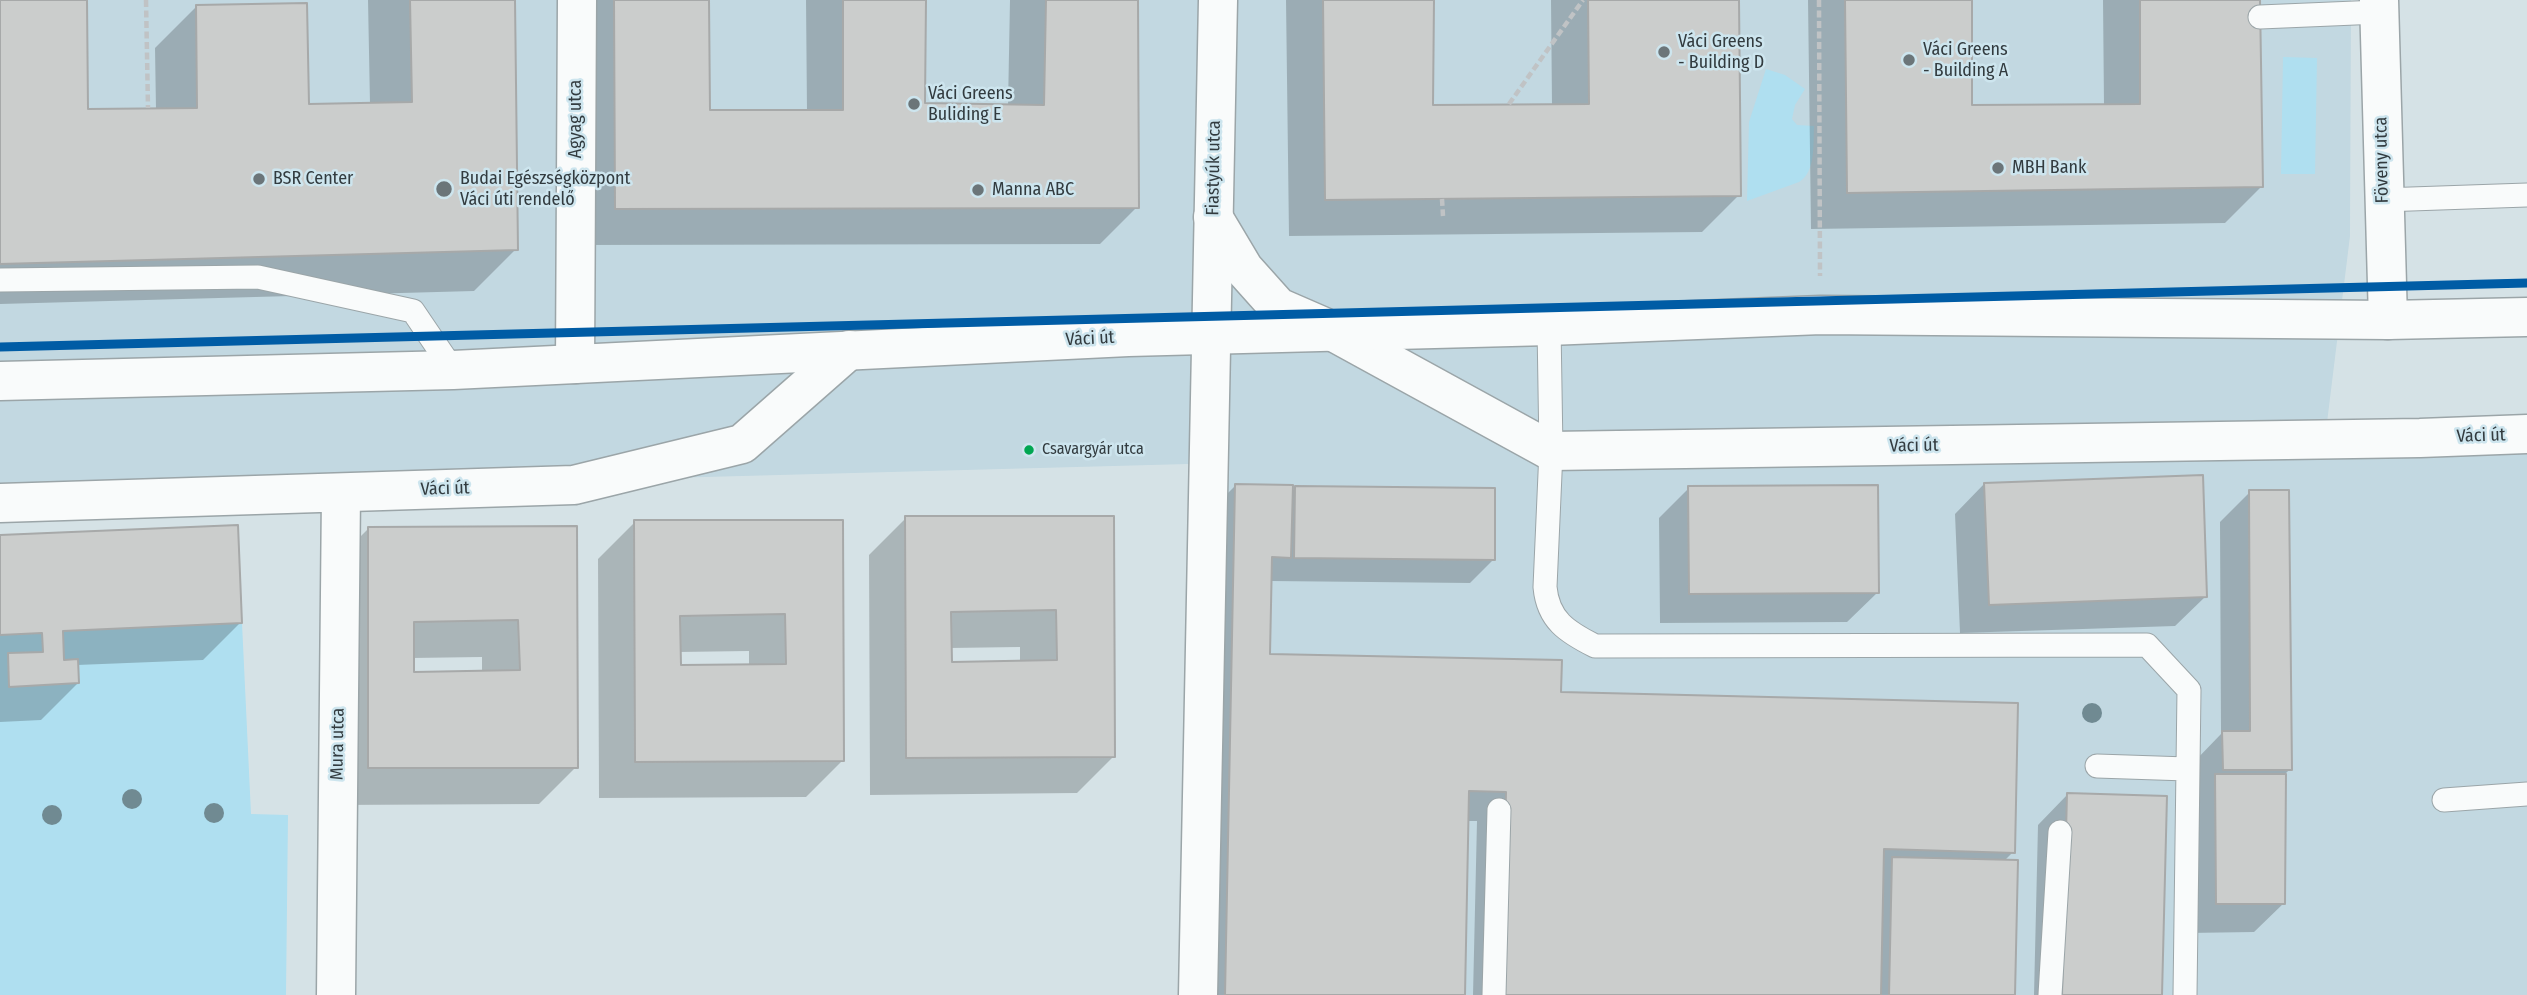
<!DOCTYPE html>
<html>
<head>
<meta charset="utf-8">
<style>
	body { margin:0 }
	canvas { display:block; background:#d5e2e6 }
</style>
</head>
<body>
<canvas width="2527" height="995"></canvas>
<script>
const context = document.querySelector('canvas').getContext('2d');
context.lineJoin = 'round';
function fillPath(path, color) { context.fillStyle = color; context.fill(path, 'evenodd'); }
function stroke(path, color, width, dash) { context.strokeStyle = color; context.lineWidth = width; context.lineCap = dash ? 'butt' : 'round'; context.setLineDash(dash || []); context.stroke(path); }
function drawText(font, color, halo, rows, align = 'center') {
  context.font = font + ' "Fira Sans Condensed",sans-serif'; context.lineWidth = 5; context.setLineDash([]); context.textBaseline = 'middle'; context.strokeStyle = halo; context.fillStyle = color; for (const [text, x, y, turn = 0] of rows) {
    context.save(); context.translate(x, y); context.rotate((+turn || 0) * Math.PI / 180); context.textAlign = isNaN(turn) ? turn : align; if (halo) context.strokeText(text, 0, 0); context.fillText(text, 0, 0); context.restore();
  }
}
fillPath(new Path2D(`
	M0,0H2351L2350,236L2323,455L2527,454V995H1216L1225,463L0,496Z`), '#c2d8e1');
fillPath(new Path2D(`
	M2283,57L2317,58L2315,174H2281Z
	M1766,69L1785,75L1805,89L1795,105L1792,119L1797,125L1814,126C1813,144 1816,172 1799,182L1747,201L1749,122Z
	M242,623L251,814L288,815L286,995H0V635L42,633L43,652L8,654L9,687L79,683L78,659L64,660L63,631Z`), '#afdff0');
fillPath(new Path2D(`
	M0,0H85L86,111L156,110L155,48L197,6L307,105L370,104L368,0H513L516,249L474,291L0,304Z
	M577,0H708V112H807L806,0H925L923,105L1008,106L1010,0H1137V207L1100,244L578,245Z
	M1286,0H1432V106H1552L1551,0H1737L1739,195L1702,232L1289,236Z
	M1808,0H1970V107L2104,106L2103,0H2259L2262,186L2225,223L1811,229Z
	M1984,484L2205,597L2175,626L1960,633L1955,514Z
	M1236,485L1291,493L1295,488L1494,559L1470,583L1270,581L1268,656L1559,694L2013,852L2004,861L2013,995H1473L1477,821H1467L1463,995H1196L1206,515Z
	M1689,488L1877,593L1847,622L1660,623L1659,518Z
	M2250,492L2290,769L2284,775V903L2254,932L2187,933L2194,762L2221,734L2220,522Z
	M1113,517L1114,756L1077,793L870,795L869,555L906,518ZM1020,647V662L950,663V648Z
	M842,521L843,760L806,797L599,798L598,559L635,522ZM749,651V666L679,667V652Z
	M575,528L576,767L539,804L332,805L331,566L368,529ZM482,657V672L413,673L412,658Z
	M0,537L240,623L203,660L77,665L78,683L41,720L0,722Z
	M2067,795L2160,995H2034L2038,825Z`), '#0003');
const building = new Path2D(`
	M0,0H87L88,109L197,108L196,5L307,3L309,104L412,102L410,0H515L518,250L0,264Z
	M614,0H709L710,110H843V0H926L925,103L1044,105L1046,0H1138L1139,208L615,209Z
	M1323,0H1434L1433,105L1589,104L1588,0H1739L1741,196L1325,200Z
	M1845,0H1972V105L2140,104V0H2260L2263,187L1847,193Z
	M2203,475L2207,597L1989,605L1984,483Z
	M1235,484L1293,485L1291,558L1272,557L1270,654L1562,660L1561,692L2018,703L2015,853L1884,849L1881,995H1501L1506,792L1469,791L1465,995H1225Z
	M1878,485L1879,593L1689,594L1688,486Z
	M1295,486L1495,488V560L1294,558Z
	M2249,490H2289L2292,770H2223L2222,731H2250Z
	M905,516H1114L1115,757L906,758ZM1056,610L1057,660L952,662L951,612Z
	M634,520H843L844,761L635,762ZM785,614L786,664L681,665L680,616Z
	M238,525L242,623L63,631L64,660L78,659L79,683L9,687L8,653L43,652L42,633L0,635V535Z
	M577,526L578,768H368V527ZM518,620L520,670L414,672V622Z
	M2215,774H2286L2285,904H2216Z
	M2067,793L2167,796L2162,995H2062Z
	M1892,857L2018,860L2015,995H1889Z`);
fillPath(building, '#cbcdcc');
stroke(building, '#a7a9a9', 2);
const lane = new Path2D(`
	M2260,17L2379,12
	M2382,200L2527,195
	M0,280L258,277L413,311L453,370
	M1549,326L1551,451L1545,587C1548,620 1567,632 1595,646L2147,645L2189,690L2185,995
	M2097,766L2187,769
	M2444,800L2527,794
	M1494,995L1499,810
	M2050,995L2060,832`);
const street = new Path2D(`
	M2379,0L2388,320
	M1332,331L1551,451L2420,438L2527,434
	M575,364L577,0
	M0,503L574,485L742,444L849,350
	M336,995L341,493
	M1198,995L1218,0`);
const primary = new Path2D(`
	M1213,217L1244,269L1278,307L1324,327
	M0,381L453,370L1128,337L1549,326L1821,315L2388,320L2527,317`);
stroke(lane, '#9ba5a8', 25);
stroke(street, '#9ba5a8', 41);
stroke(primary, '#9ba5a8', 41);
stroke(new Path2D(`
	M146,0L148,108
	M1819,0L1820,276
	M1509,104L1583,0
	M1442,199L1443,216`), '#c0c3c5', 4.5, [7, 3.5]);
stroke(lane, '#f9fbfb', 23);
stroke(street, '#f9fbfb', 38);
stroke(primary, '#f9fbfb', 38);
stroke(new Path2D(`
	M0,347L2527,283`), '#005ca5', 9);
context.fillStyle = '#708a92';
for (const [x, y] of [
	[2092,713],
	[132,799],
	[214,813],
	[52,815]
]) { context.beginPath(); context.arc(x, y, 10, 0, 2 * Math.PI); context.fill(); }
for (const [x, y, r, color] of [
	[1664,52,7,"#6b7579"],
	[1909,60,7,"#6b7579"],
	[914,104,7,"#6b7579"],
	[1998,168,7,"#6b7579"],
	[259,179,7,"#6b7579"],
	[444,189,9,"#6b7579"],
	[978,190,7,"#6b7579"],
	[1029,450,6,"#00a651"]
]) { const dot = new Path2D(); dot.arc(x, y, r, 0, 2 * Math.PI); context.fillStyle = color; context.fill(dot); stroke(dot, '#cde5ee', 2.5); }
drawText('16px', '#323b3f', '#cde5ee', [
	["Csavargyár utca",1042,450]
], 'left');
drawText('18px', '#323b3f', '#cde5ee', [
	["Váci Greens",1678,42],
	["- Building D",1678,63],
	["Váci Greens",1923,50],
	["- Building A",1923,71],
	["Váci Greens",928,94],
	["Buliding E",928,115],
	["MBH Bank",2012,168],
	["BSR Center",273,179],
	["Budai Egészségközpont",460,179],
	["Váci úti rendelő",460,200],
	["Manna ABC",992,190]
], 'left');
drawText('18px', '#323b3f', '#cde5ee', [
	["Agyag utca",576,119,-90],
	["Föveny utca",2382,160,-91],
	["Fiastyúk utca",1214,168,-89],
	["Váci út",1090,339,-3],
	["Váci út",2481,436,-2],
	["Váci út",1914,446,-1],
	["Váci út",445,489,-2],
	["Mura utca",338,744,-89]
]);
</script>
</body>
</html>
